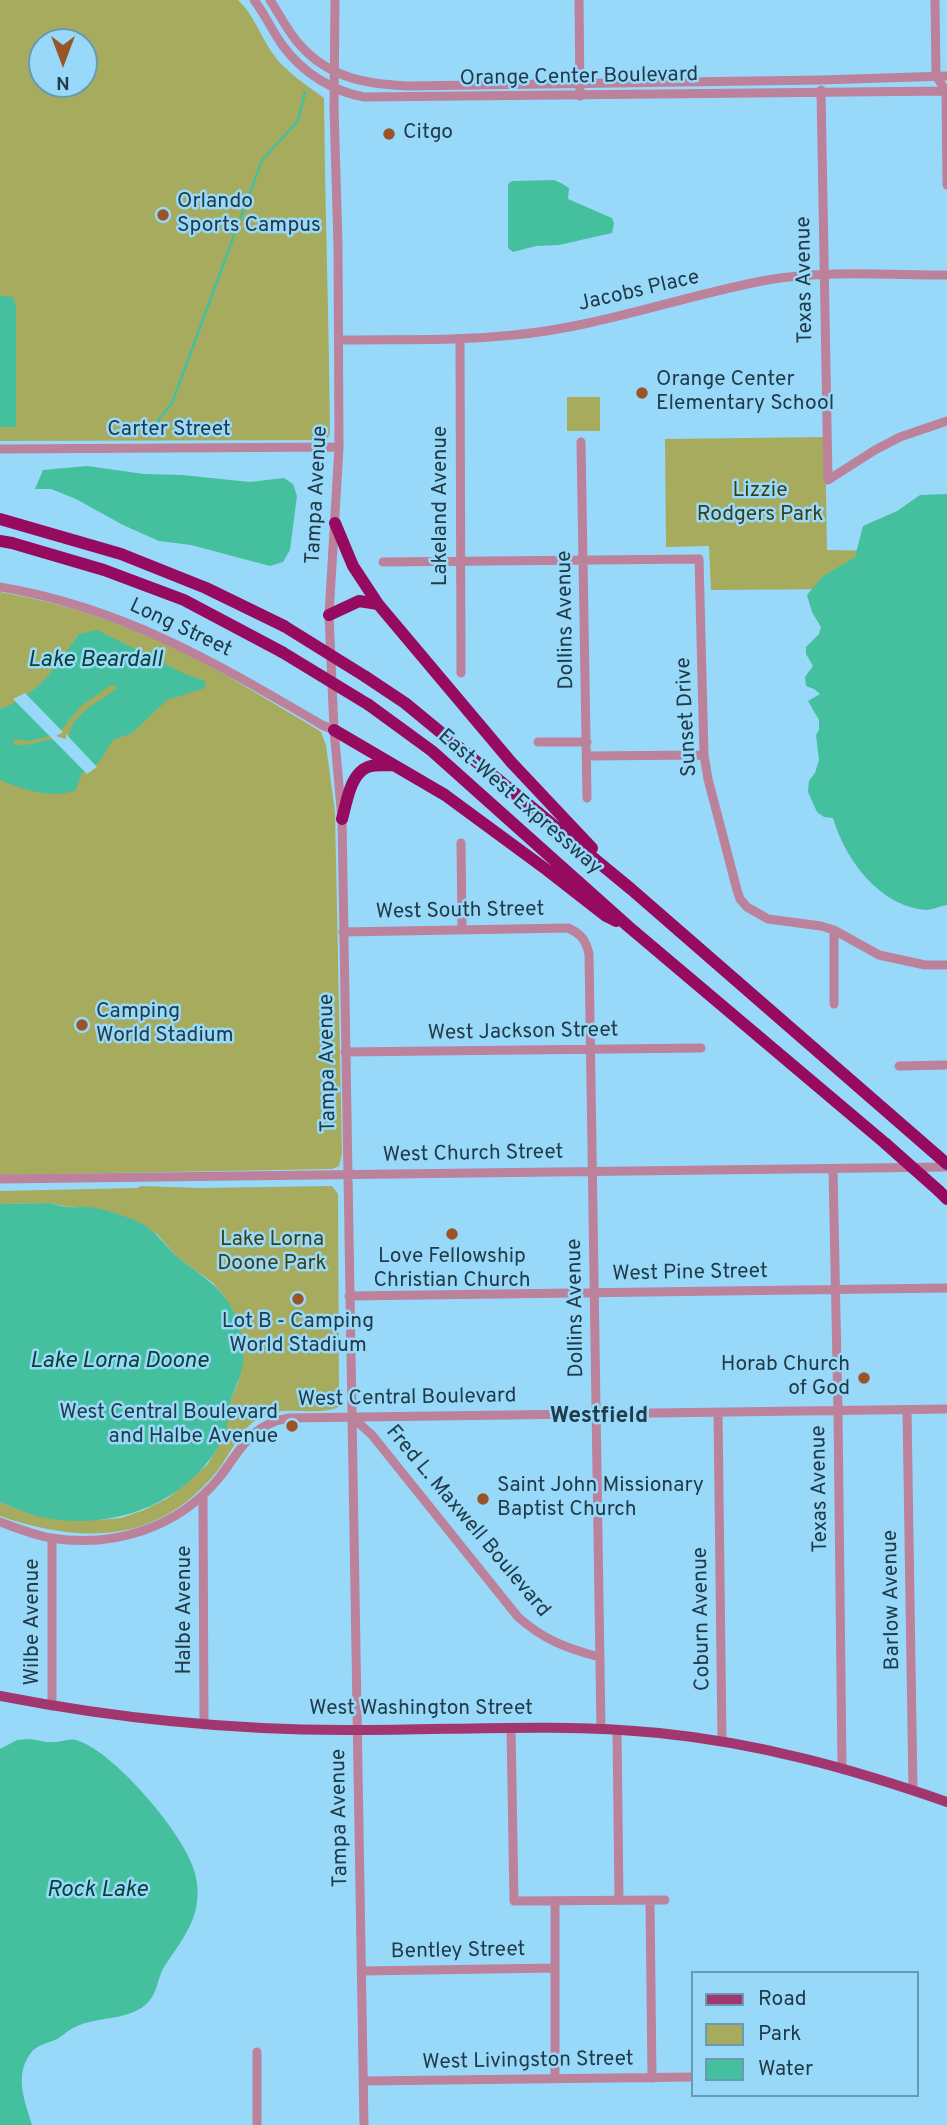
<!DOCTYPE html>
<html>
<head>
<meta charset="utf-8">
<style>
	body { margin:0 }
	#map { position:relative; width:947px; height:2125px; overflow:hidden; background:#98d9fa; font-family:Overpass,sans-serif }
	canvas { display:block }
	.legend { position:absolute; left:691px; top:1971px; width:228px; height:126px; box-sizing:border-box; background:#98d9fa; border:2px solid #689ab3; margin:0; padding:9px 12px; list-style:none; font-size:21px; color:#213b48 }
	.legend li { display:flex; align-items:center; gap:14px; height:35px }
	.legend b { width:35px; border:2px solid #689ab3 }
	.north { position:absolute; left:28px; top:28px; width:70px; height:70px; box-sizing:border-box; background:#98d9fa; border:2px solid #689ab3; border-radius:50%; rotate:180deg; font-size:19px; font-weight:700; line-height:28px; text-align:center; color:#213b48 }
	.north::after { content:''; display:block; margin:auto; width:24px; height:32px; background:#995527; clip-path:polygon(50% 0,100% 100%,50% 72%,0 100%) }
</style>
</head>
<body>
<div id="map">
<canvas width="947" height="2125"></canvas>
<ul class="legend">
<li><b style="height:9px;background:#a2376f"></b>Road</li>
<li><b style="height:19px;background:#a7ab5e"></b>Park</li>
<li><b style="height:19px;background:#45c09f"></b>Water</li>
</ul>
<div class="north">N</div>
</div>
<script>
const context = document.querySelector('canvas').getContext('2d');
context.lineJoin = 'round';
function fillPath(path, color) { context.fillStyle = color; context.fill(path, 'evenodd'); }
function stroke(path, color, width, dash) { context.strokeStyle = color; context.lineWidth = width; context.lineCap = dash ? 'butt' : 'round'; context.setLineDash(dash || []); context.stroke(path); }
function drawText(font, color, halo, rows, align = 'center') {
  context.font = font + ' Overpass,sans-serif'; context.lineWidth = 5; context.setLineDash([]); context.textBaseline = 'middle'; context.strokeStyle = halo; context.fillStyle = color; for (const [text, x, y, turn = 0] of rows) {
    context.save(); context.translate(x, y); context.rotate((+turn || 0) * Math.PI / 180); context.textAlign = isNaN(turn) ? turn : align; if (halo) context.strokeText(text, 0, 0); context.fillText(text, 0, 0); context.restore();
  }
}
fillPath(new Path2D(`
	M0,0H238C254,15 259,33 271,51C283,70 305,84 324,98C325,210 329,321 330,433L327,440L0,441ZM42,42H84V84H42Z
	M567,397H600V431H567Z
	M825,437L827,550L887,551L852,589L711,590L709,546L666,547L665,439Z
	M0,592C69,604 136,627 198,660C238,681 276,705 315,728L321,732L326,745L335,812L342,1154L339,1166L332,1169L0,1175Z
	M141,1186L200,1188L332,1186L338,1194L339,1407C313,1418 282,1402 256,1420C237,1433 229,1458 214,1475C156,1544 80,1544 0,1516V1502L37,1516L97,1520L121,1518L144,1510L168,1498L207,1465L224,1437L229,1404L238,1383L243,1352L238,1320L224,1296L213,1283L177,1257L157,1234L89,1207H69L48,1203L0,1204V1191L137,1188Z`), '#a7ab5e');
fillPath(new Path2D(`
	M554,180L561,183L569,188L568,199L612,218L614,223L612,233L559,245L536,246L513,252L508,248V184L512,181Z
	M0,296L13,297L16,307V427H0Z
	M87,466L144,474L182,475L250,482L284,478L293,484L297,496L290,550L283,562L270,566L191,545L159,541L123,525L76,499L51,489H35L43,470Z
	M947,494V905C940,906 932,910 926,910C879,906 845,859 833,818L824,817L817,812L808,792L809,781L815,773L819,760L816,735L819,730V720L808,701L820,694L814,689L806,686L805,677L813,666L806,654V647L819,634L821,627L812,612L807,595L822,577L855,557L863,526L897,511L920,495Z
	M97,630L185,674L205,681V688L167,700L132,733L113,740L100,761L82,773L76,790C53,800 22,789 0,780V709C39,695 56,666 79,634ZM111,685L116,686V689C100,701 68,716 69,739C62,740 54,739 46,740C35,743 24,748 13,743L15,739L29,741L50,736L62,729L81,706Z
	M48,1203C55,1204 62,1207 69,1207C76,1208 83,1206 90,1207C107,1210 126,1216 141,1223C158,1232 166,1248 180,1259C190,1267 201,1274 210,1282C233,1300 247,1334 243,1363C241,1377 234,1389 230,1403C226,1415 229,1429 223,1439C187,1505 112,1532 40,1517C26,1513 13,1507 0,1502V1204Z
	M27,1739C36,1739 45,1743 54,1742C63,1742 69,1737 79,1741C114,1753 176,1826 190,1860C196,1873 199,1887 197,1902C194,1927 177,1947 164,1967C158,1977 158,1988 152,1997C137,2022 99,2015 75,2027C68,2030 63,2036 57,2039C47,2044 37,2044 30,2054C14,2077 25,2101 32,2125H0V1749L17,1740Z`), '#45c09f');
fillPath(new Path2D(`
	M25,693L63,732L56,736L66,739V734L97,767L87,774L13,699Z`), '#98d9fa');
stroke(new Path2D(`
	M157,434L159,419L172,403L262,160L298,121L305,92`), '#45c09f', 2.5);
stroke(new Path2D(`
	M254,0C265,14 272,31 283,46C303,73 332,91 364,97L947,91
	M270,0C280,15 288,32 300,45C329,78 366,84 408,86L821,80L947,76
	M335,0L334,108L338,245L339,447L329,615L334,730L342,819L364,2125
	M579,0L580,96
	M935,0L936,76L946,91L947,185
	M821,90L828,480
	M460,339L461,673
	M339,340C397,339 456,341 514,335C600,327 682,296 767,280C826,270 888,275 947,275
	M581,442L587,798
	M0,449L339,447
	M828,480L875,450L900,437L947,421
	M383,562L699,559L704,755L708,779L737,890L740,899L747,907L768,919L821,926L834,930L879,955L925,965H947
	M0,587C124,608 216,663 322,725L334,730
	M538,742H587
	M587,756L704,755
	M461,843L462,929
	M834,930V1004
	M343,932L568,928C582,934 586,941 589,954L601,1729
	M345,1052L701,1048
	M899,1066L947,1065
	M833,1169L838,1412L842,1768
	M0,1179L947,1167
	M349,1296L947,1288
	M907,1410L913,1790
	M718,1412L722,1741
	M352,1417L372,1435L518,1617C544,1640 566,1648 599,1657
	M203,1495L204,1725
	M0,1522C17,1528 34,1535 51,1538C114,1548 178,1528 219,1478C241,1450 250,1424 289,1418L947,1409
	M52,1538V1706
	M511,1728L514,1901L665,1900
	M617,1730L619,1900
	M650,1900L652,2078
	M555,1901V2078
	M362,1971L555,1968
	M257,2052V2125
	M364,2081L693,2077`), '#bc819b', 9);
stroke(new Path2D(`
	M0,1696C118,1719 237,1731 358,1730C458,1730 559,1723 659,1733C759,1743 853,1769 947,1802`), '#a2376f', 10);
stroke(new Path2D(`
	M0,519L121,554L206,588L284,626
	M335,523L353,566L378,604L511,762L592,848
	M0,541L12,543L104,570L184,600L282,652
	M329,615L359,601L378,604
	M366,677L405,703L631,889L947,1164
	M369,705L432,751L629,927L886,1144
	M334,730L445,795L547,870L606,916L616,921
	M342,819C347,802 350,771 371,766C378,765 386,765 394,765
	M939,1191L947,1199`), '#960a5f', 12);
stroke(new Path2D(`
	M284,626L366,677
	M282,652L369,705
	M886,1144L939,1191`), '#960a5f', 12);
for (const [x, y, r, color] of [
	[389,134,7,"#995527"],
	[163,215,7,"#995527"],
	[642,393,7,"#995527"],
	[82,1025,7,"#995527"],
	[452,1234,7,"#995527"],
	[298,1299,7,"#995527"],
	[864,1378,7,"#995527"],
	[292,1426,7,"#995527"],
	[483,1499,7,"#995527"]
]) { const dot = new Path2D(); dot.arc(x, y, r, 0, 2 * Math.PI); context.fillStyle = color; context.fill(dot); stroke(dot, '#98d9fa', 2.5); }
drawText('21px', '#213b48', '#98d9fa', [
	["Orange Center Boulevard",579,78,-1],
	["Texas Avenue",806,280,-91],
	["Jacobs Place",639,292,-13],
	["Carter Street",169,431],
	["Tampa Avenue",318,495,-87],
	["Lakeland Avenue",442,506,-90],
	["Dollins Avenue",567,620,-91],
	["Long Street",180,629,25],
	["Sunset Drive",688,717,-93],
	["East-West Expressway",519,803,41],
	["West South Street",460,912,-1],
	["West Jackson Street",523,1033,-1],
	["Tampa Avenue",329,1063,-91],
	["West Church Street",473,1155,-1],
	["West Pine Street",690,1274,-1],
	["Dollins Avenue",577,1308,-91],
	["West Central Boulevard",407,1399,-1],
	["Texas Avenue",821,1489,-91],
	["Fred L. Maxwell Boulevard",467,1522,50],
	["Barlow Avenue",893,1600,-91],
	["Halbe Avenue",186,1610,-90],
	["Coburn Avenue",703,1619,-91],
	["Wilbe Avenue",34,1622,-90],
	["West Washington Street",421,1710],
	["Tampa Avenue",341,1818,-91],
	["Bentley Street",458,1952,-1],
	["West Livingston Street",528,2062,-1]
]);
drawText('21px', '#213b48', '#98d9fa', [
	["Citgo",403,134],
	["Orlando",177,203],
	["Sports Campus",177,227],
	["Orange Center",656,381],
	["Elementary School",656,405],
	["Camping",96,1013],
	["World Stadium",96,1037],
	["Love Fellowship",452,1258,"center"],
	["Christian Church",452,1282,"center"],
	["Lot B - Camping",298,1323,"center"],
	["World Stadium",298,1347,"center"],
	["Horab Church",850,1366,"right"],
	["of God",850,1390,"right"],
	["West Central Boulevard",278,1414,"right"],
	["and Halbe Avenue",278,1438,"right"],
	["Saint John Missionary",497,1487],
	["Baptist Church",497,1511]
], 'left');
drawText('21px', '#3c3e15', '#98d9fa', [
	["Lizzie",760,492],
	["Rodgers Park",760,516],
	["Lake Lorna",272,1241],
	["Doone Park",272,1265]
]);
drawText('italic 23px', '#0a4133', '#98d9fa', [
	["Lake Beardall",95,661],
	["Lake Lorna Doone",119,1362],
	["Rock Lake",97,1891]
]);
drawText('bold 23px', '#213b48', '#98d9fa', [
	["Westfield",599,1417]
]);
</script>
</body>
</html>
